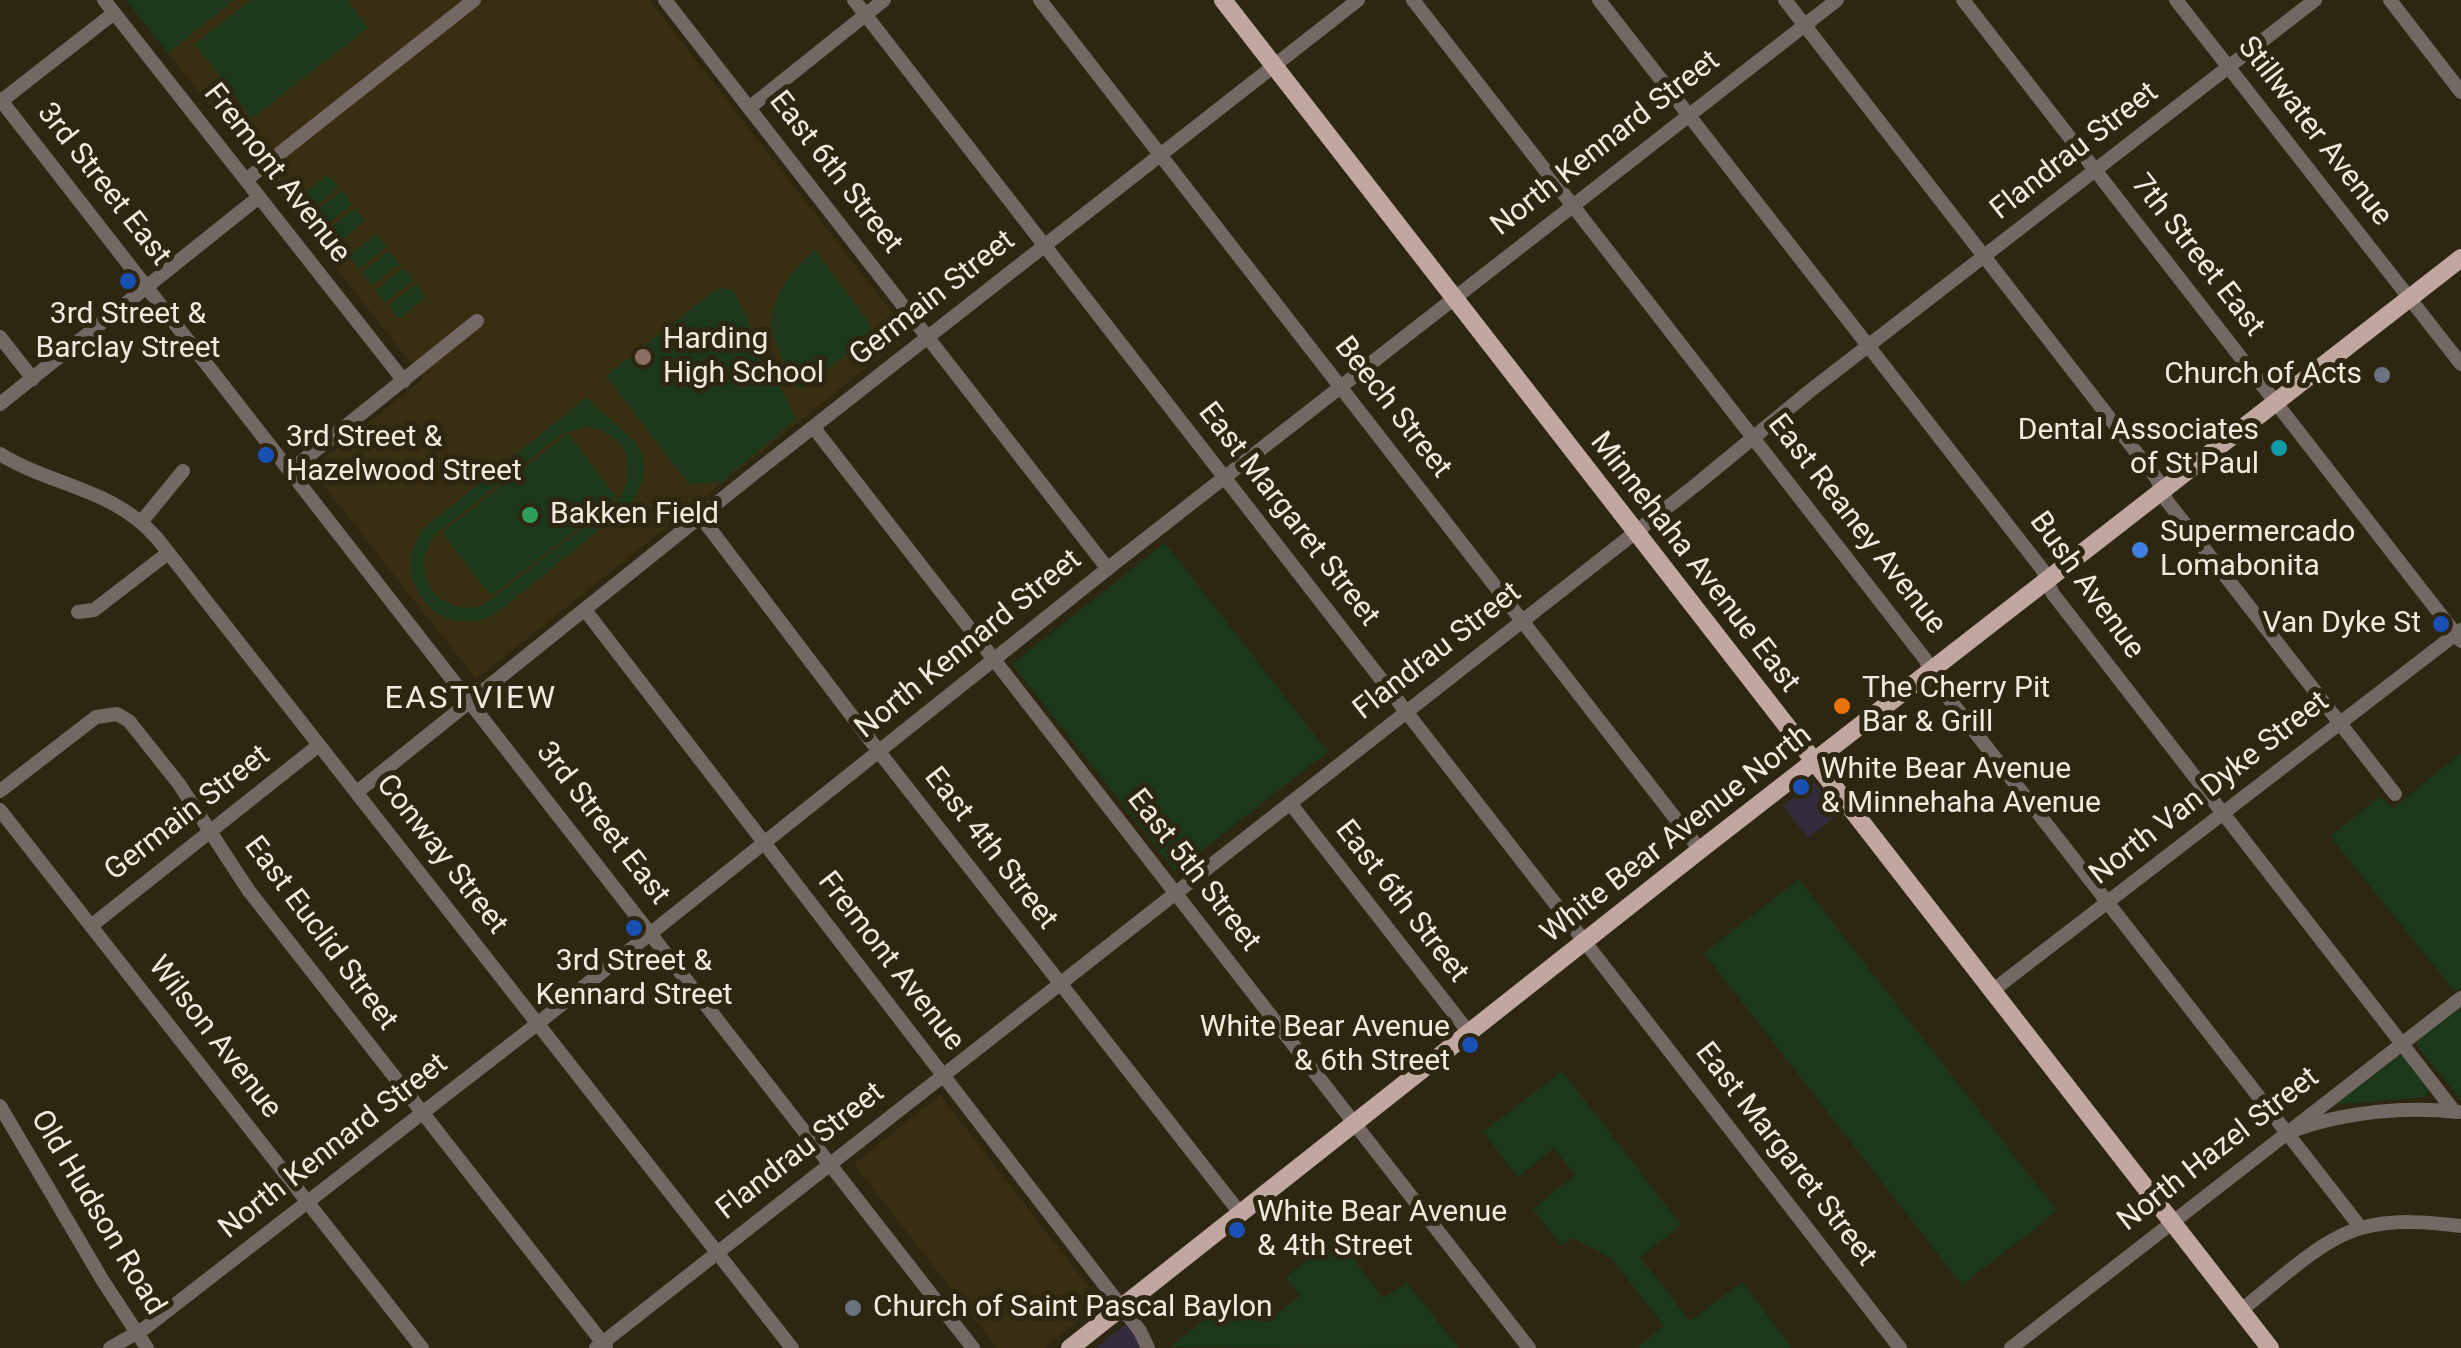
<!DOCTYPE html>
<html>
<head>
<meta charset="utf-8">
<style>
	body { margin:0 }
	canvas { display:block; background:#2d2611 }
</style>
</head>
<body>
<canvas width="2461" height="1348"></canvas>
<script>
const context = document.querySelector('canvas').getContext('2d');
context.lineJoin = 'round';
function fillPath(path, color) { context.fillStyle = color; context.fill(path, 'evenodd'); }
function stroke(path, color, width, dash) { context.strokeStyle = color; context.lineWidth = width; context.lineCap = dash ? 'butt' : 'round'; context.setLineDash(dash || []); context.stroke(path); }
function drawText(font, color, halo, rows, align = 'center') {
  context.font = font + ' Roboto,sans-serif'; context.lineWidth = 10; context.setLineDash([]); context.textBaseline = 'middle'; context.strokeStyle = halo; context.fillStyle = color; for (const [text, x, y, turn = 0] of rows) {
    context.save(); context.translate(x, y); context.rotate((+turn || 0) * Math.PI / 180); context.textAlign = isNaN(turn) ? turn : align; if (halo) context.strokeText(text, 0, 0); context.fillText(text, 0, 0); context.restore();
  }
}
fillPath(new Path2D(`
	M1812,783L1816,784L1839,814L1808,838L1783,806Z
	M1127,1323L1146,1348H1096Z`), '#322b3b');
fillPath(new Path2D(`
	M234,0H649L909,334L476,679L313,472L315,466L423,379L168,53Z
	M940,1095L1102,1304L1044,1348H997L854,1164Z`), '#382e12');
fillPath(new Path2D(`
	M126,0H234L168,53Z
	M251,0H347L368,28L252,118L195,44Z
	M328,175L339,187L311,209L301,196Z
	M342,191L352,204L325,226L314,213Z
	M355,208L365,221L338,243L328,230Z
	M376,234L386,247L359,269L349,256Z
	M815,250L870,324L869,337L801,389C760,331 762,299 815,250Z
	M389,251L399,264L372,285L362,273Z
	M403,268L413,280L385,302L375,290Z
	M416,284L426,297L399,319L389,306Z
	M718,288L733,290L796,419L721,482L689,484L606,376Z
	M587,397C615,432 669,445 631,504L494,615C438,642 388,579 423,529ZM586,427C625,431 640,467 619,499L484,605C439,619 405,572 436,534L560,435Z
	M566,435L571,437L616,498L494,594L489,593L445,537L444,531Z
	M1165,543L1328,752L1175,871L1012,664Z
	M2461,753V988L2455,992L2330,836L2381,796L2392,809Z
	M1799,879L2057,1211L1962,1285L1704,953Z
	M2461,1005V1100L2417,1045L2420,1037Z
	M2398,1056H2403L2429,1087L2426,1097L2339,1104V1100Z
	M1562,1071L1681,1225L1640,1257L1690,1321L1742,1282L1792,1348H1636L1664,1326L1612,1259L1573,1238L1562,1246L1533,1209L1575,1175L1554,1148L1518,1177L1483,1132Z
	M1337,1237L1383,1298L1407,1283L1459,1348L1170,1347L1240,1292L1266,1322L1300,1296L1286,1277Z`), '#1b391a');
stroke(new Path2D(`
	M104,0L404,381
	M665,0L1108,569
	M854,0L1900,1348
	M1040,0L1700,850
	M1413,0L1925,659L1936,682L2361,1228
	M1599,0L2042,569L2053,594L2454,1111
	M1785,0L2157,479L2167,501L2395,794
	M1963,0L2461,641
	M2176,0L2461,364
	M2390,0L2461,92
	M0,99L973,1348
	M0,102L114,13
	M749,108L884,0
	M246,180L474,0
	M0,337L33,379
	M0,404L259,197
	M814,428L1529,1348
	M0,454C54,487 110,487 156,537L792,1348
	M291,470L477,321
	M701,517L880,753L1240,1213
	M142,521L183,471
	M585,610L1140,1331L1148,1348
	M78,612L94,610L168,553
	M0,791L96,717L117,714L129,721L179,784L249,891L606,1347
	M357,792L757,471L1358,0
	M1290,803L1470,1034
	M0,810L422,1348
	M91,926L319,745
	M1992,991L2461,630
	M0,1106L103,1281L147,1348
	M2297,1129C2347,1112 2405,1106 2458,1112
	M2240,1311C2274,1285 2320,1239 2361,1228C2393,1219 2428,1222 2461,1226
	M110,1348L145,1328L537,1024L1116,562L1837,0
	M596,1348L1697,484L1811,390L2315,0
	M2011,1348L2461,998`), '#736863', 14);
stroke(new Path2D(`
	M1223,0L2270,1348
	M1070,1348L1700,850L2461,258`), '#c0a8a0', 18);
for (const [x, y, r, color] of [
	[128,281,10,"#1a4fb4"],
	[643,357,10,"#8d6e63"],
	[2382,375,10,"#6b7280"],
	[2279,448,10,"#0f9aa8"],
	[266,455,10,"#1a4fb4"],
	[530,515,10,"#2e9e5b"],
	[2140,550,10,"#3f7fe0"],
	[2441,624,10,"#1a4fb4"],
	[1842,706,10,"#e8710a"],
	[1801,787,10,"#1a4fb4"],
	[634,928,10,"#1a4fb4"],
	[1470,1045,10,"#1a4fb4"],
	[1237,1230,10,"#1a4fb4"],
	[853,1308,10,"#6b7280"]
]) { const dot = new Path2D(); dot.arc(x, y, r, 0, 2 * Math.PI); context.fillStyle = color; context.fill(dot); stroke(dot, '#2d2611', 4); }
drawText('30px', '#efebde', '#2d2611', [
	["Stillwater Avenue",2314,132,52],
	["North Kennard Street",1606,144,-38],
	["Flandrau Street",2075,152,-38],
	["East 6th Street",835,173,52],
	["Fremont Avenue",276,174,52],
	["3rd Street East",103,185,52],
	["7th Street East",2197,256,52],
	["Germain Street",933,299,-38],
	["Beech Street",1392,408,52],
	["East Margaret Street",1288,515,52],
	["East Reaney Avenue",1856,525,52],
	["Minnehaha Avenue East",1694,563,52],
	["Bush Avenue",2086,586,54],
	["North Kennard Street",969,645,-39],
	["Flandrau Street",1438,652,-38],
	["North Van Dyke Street",2210,789,-38],
	["Germain Street",188,814,-38],
	["3rd Street East",602,824,52],
	["White Bear Avenue North",1677,835,-38],
	["East 4th Street",990,849,52],
	["Conway Street",441,855,52],
	["East 5th Street",1193,871,52],
	["East 6th Street",1401,902,52],
	["East Euclid Street",320,934,53],
	["Fremont Avenue",890,962,52],
	["Wilson Avenue",214,1038,52],
	["North Kennard Street",334,1147,-38],
	["North Hazel Street",2219,1150,-38],
	["Flandrau Street",801,1152,-38],
	["East Margaret Street",1785,1155,52],
	["Old Hudson Road",97,1213,59]
]);
drawText('30px', '#efebde', '#2d2611', [
	["3rd Street &",128,315,"center"],
	["Barclay Street",128,349,"center"],
	["Harding",663,340],
	["High School",663,374],
	["Church of Acts",2362,375,"right"],
	["Dental Associates",2259,431,"right"],
	["of St Paul",2259,465,"right"],
	["3rd Street &",286,438],
	["Hazelwood Street",286,472],
	["Bakken Field",550,515],
	["Supermercado",2160,533],
	["Lomabonita",2160,567],
	["Van Dyke St",2421,624,"right"],
	["The Cherry Pit",1862,689],
	["Bar & Grill",1862,723],
	["White Bear Avenue",1821,770],
	["& Minnehaha Avenue",1821,804],
	["3rd Street &",634,962,"center"],
	["Kennard Street",634,996,"center"],
	["White Bear Avenue",1450,1028,"right"],
	["& 6th Street",1450,1062,"right"],
	["White Bear Avenue",1257,1213],
	["& 4th Street",1257,1247],
	["Church of Saint Pascal Baylon",873,1308]
], 'left');
context.letterSpacing = '2.5px';
drawText('32px', '#efebde', '#2d2611', [
	["EASTVIEW",471,700]
]);
context.letterSpacing = '0px';
</script>
</body>
</html>
